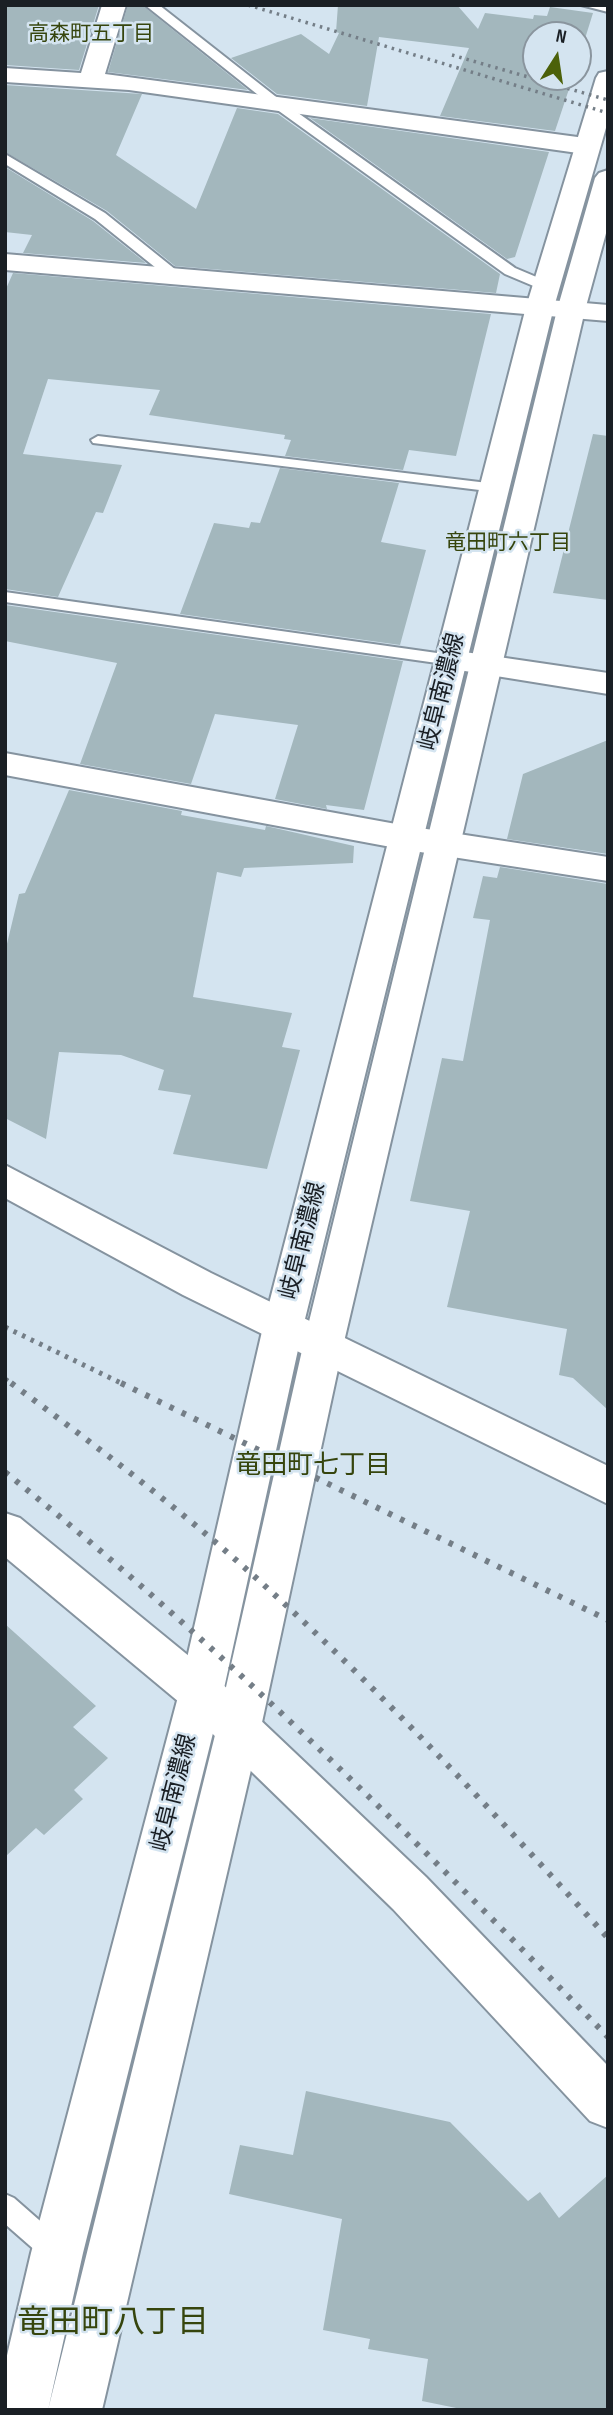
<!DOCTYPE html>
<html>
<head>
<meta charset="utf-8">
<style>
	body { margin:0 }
	#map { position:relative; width:613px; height:2415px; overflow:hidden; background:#d4e4f0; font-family:"Sofia Sans Condensed",sans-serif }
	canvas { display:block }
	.frame { position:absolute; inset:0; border:7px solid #1a1f24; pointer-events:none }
	.north { position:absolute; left:522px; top:21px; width:70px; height:70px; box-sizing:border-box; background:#d4e4f0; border:2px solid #8a959e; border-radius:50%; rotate:12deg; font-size:19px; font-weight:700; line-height:28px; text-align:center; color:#1a1f24 }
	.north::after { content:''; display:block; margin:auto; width:24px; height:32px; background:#4c610a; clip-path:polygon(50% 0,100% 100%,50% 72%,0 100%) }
</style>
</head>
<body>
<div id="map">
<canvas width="613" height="2415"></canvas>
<div class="frame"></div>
<div class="north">N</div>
</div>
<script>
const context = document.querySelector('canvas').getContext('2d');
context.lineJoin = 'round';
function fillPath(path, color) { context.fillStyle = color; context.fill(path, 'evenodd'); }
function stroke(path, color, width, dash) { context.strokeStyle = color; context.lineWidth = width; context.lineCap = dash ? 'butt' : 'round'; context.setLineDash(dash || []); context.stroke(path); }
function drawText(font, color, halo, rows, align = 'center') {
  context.font = font + ' "Sofia Sans Condensed","Noto Sans JP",sans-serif'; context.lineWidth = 5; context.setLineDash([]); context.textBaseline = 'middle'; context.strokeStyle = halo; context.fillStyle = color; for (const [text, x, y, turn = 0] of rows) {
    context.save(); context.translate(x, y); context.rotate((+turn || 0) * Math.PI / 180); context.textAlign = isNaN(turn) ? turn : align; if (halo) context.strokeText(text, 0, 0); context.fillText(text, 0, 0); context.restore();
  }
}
fillPath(new Path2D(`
	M5,5H99L79,70L5,65Z
	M128,5H142L248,90L108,72Z
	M338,5H457L478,29L485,13L533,19L534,15L547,16L550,7L593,13L578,61V35H536V77H573L555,131L440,116L469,48L379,37L367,106L277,94L231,58L301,34L329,54L339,33L336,32Z
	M5,85L142,94L116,155L196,209L237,108L278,114L500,274L496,293L175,266L107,211L5,152Z
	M310,118L549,152L515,257L507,259Z
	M5,167L93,221L146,263L23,253L32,235L5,232Z
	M13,273L491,314L456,456L409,450L403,470L285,456L291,440L284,439L285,435L149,415L160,390L48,379L23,454L122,465L103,513L96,512L58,597L5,589V291Z
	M593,434L608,436V600L553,593Z
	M280,468L399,483L381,542L426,550L400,645L180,614L214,523L249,528L251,522L260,523Z
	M5,605L403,661L364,810L326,805L327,809L275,799L298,725L215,714L191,784L80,764L117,663L5,641Z
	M608,740V854L507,839L523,774Z
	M69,790L182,811L181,815L265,830L266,826L354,846L353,863L244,868L241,877L217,872L193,997L292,1013L282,1047L300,1050L267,1169L173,1154L191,1095L158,1090L164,1070L121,1055L59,1052L46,1139L5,1118V952L19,894L25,893Z
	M500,867L608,884V1410L573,1378L559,1375L567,1329L447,1307L470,1211L410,1201L442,1058L463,1061L490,920L473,918L483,876L497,878Z
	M5,1624L96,1706L73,1727L108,1758L74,1790L83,1799L44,1835L36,1828L5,1857Z
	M306,2091L450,2122L528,2201L540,2192L559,2218L608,2175V2410H466L422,2401L428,2359L368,2349L370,2339L323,2330L342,2219L229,2194L240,2145L293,2155Z`), '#a3b7bd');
const lane = new Path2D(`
	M145,5H159L280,100L515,268L553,284V290H543L505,274L272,106Z
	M581,5H608V12Z
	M5,154L105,213L181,274V280H171L95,219L5,164Z
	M98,436L496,484L503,488L496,492L93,443L91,440Z
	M5,592L451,655L459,660L451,665L5,602Z
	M5,2194L14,2198L63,2241L67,2250L63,2259L54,2263L45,2259L5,2224Z`);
const street = new Path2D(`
	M102,5H126L105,74L585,138L594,141L598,146L594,151L585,154L129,90L5,82V68L81,73Z
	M451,650L608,673V694L440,667L435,660L440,653Z
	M5,753L407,826L608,857V881L407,850L5,775Z
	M201,1673L217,1679L426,1877L608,2066V2128L590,2121L393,1909L185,1707L179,1693L185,1679Z`);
const secondary = new Path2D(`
	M5,254L608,305V321L5,270Z
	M5,1165L211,1273L608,1466V1504L183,1295L5,1198Z
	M5,1513L20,1518L217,1679L223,1693L217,1707L201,1713L185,1707L5,1557Z`);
const primary = new Path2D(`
	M608,71V121L554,307L303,1327L223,1693L83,2253L48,2410H5V2364L31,2253L179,1693L263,1327L526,307L596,78L599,73Z
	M608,170V226L585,310L343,1346L261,1727L102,2410H48L217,1727L303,1346L557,310L595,178L599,173Z`);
stroke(lane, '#85939f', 4);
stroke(street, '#85939f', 4);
stroke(secondary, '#85939f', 4);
stroke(primary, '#85939f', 4);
fillPath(lane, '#fff');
fillPath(street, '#fff');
fillPath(secondary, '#fff');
fillPath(primary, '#fff');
stroke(new Path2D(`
	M248,5L608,113
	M452,55L608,100`), '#747e87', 3.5, [2.5, 5]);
stroke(new Path2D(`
	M5,1327L125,1385
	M5,1379L13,1385`), '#747e87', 5, [3.5, 6]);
stroke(new Path2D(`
	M11,1383C85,1438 159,1493 228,1553C364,1672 487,1805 608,1938
	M121,1383L608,1620
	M5,1472C221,1645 415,1839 608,2037`), '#747e87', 6, [4.5, 9]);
drawText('21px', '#36450d', '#d4e4f0', [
	["高森町五丁目",91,35],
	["竜田町六丁目",508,544]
]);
drawText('24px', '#1a1f24', '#d4e4f0', [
	["岐阜南濃線",443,692,-76],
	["岐阜南濃線",304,1241,-76],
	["岐阜南濃線",175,1793,-76]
]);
drawText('26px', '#36450d', '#d4e4f0', [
	["竜田町七丁目",313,1466]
]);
drawText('32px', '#36450d', '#d4e4f0', [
	["竜田町八丁目",113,2324]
]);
</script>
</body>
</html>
